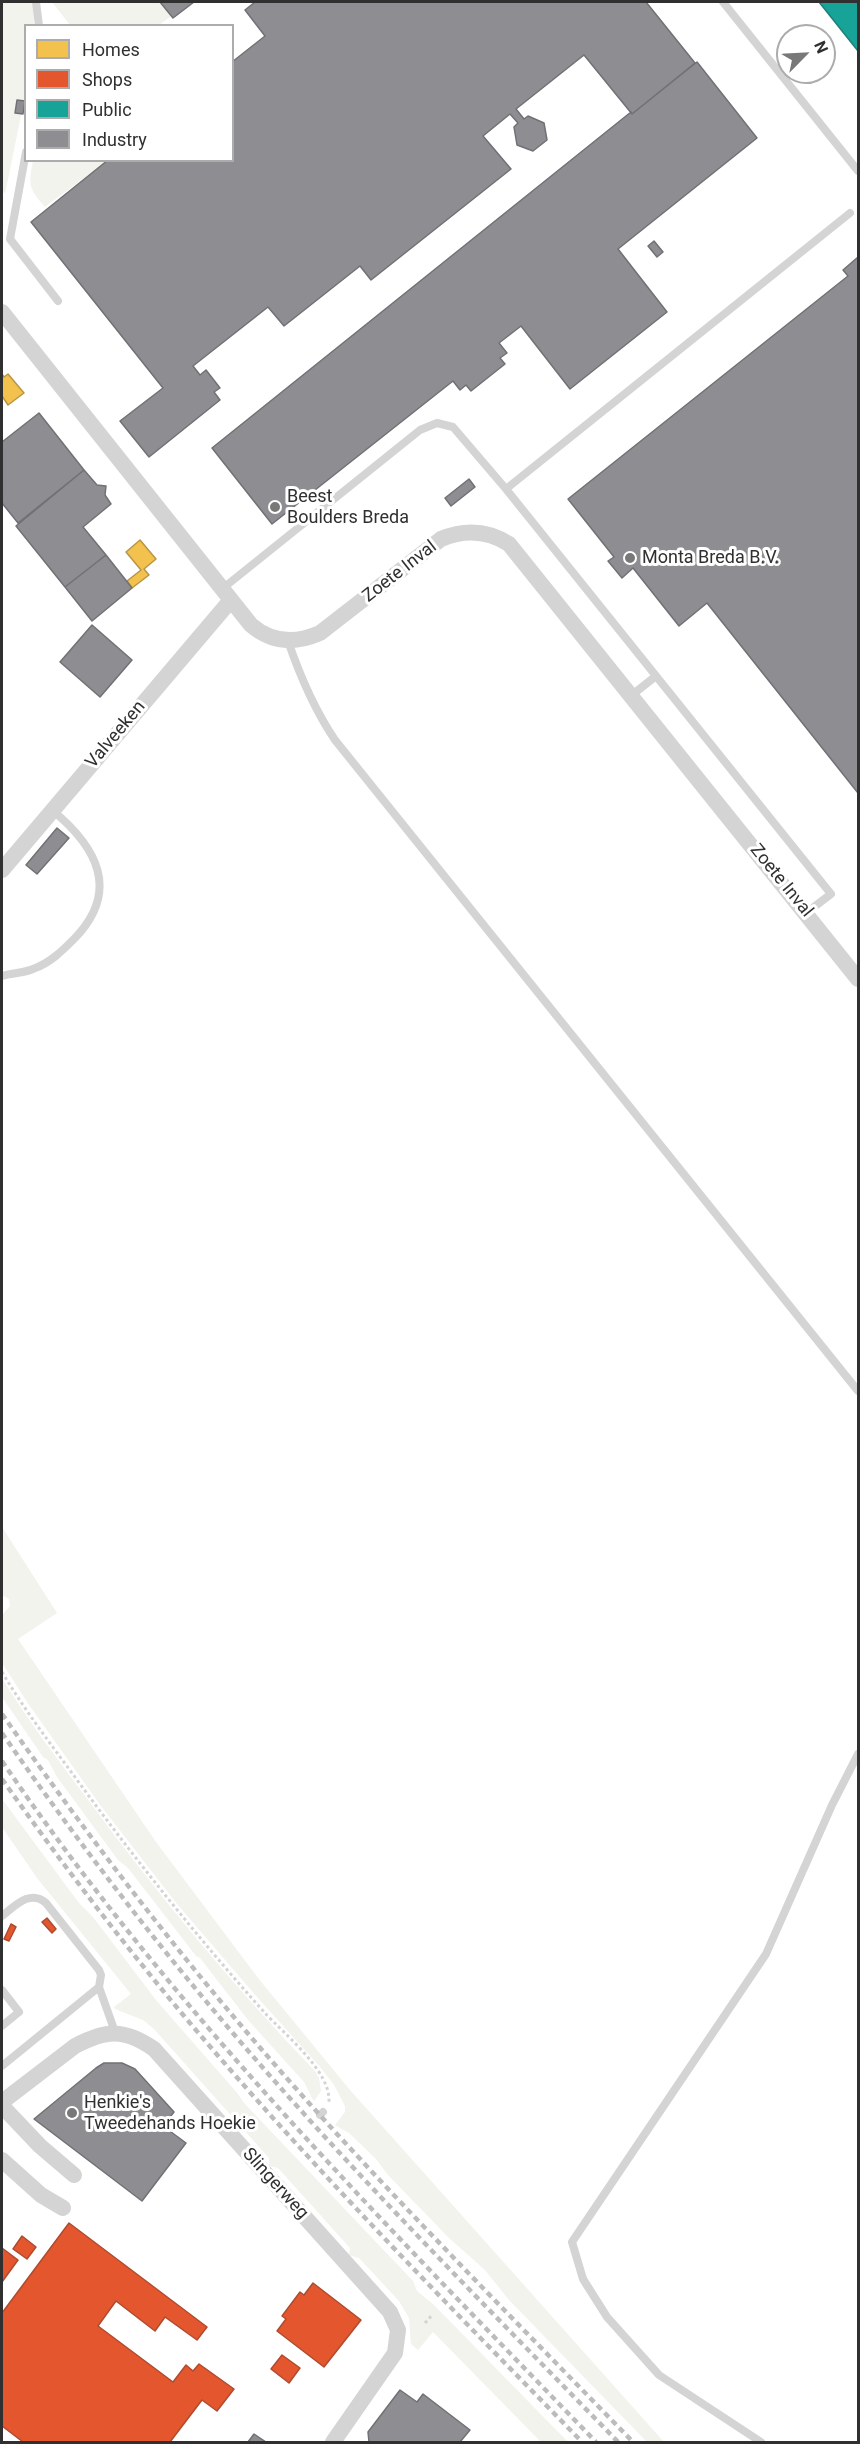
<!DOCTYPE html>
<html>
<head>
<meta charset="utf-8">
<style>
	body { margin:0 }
	#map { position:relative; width:860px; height:2444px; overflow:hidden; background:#fff; font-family:Roboto,sans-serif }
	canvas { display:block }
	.frame { position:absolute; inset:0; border:3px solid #303030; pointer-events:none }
	.legend { position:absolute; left:24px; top:24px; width:210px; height:138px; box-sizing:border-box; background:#fff; border:2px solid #acacac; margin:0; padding:8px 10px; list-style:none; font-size:18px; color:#303030 }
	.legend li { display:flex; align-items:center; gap:12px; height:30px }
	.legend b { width:30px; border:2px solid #acacac }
	.north { position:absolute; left:776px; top:24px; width:60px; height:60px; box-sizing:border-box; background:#fff; border:2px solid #acacac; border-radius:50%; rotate:66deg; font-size:16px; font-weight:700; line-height:24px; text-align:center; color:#303030 }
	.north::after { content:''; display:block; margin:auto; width:21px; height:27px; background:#787878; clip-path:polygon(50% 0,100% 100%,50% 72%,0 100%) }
</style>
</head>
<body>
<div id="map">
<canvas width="860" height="2444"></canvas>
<div class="frame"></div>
<ul class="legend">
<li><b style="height:16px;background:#f2c14e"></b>Homes</li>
<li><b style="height:16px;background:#e4572e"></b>Shops</li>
<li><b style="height:16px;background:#17a398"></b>Public</li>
<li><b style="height:16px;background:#8d8d92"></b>Industry</li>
</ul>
<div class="north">N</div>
</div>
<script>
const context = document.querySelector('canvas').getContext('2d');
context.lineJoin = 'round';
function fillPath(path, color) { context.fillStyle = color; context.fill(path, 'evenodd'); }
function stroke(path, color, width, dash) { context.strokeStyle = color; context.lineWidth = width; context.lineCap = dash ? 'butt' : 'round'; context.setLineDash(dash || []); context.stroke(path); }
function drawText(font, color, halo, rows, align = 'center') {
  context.font = font + ' Roboto,sans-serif'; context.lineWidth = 6; context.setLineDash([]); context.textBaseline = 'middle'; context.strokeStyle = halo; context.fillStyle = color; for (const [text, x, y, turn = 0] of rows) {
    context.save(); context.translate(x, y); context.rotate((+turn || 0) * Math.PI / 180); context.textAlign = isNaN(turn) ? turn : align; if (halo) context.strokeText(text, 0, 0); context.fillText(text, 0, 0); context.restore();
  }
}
fillPath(new Path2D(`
	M2,2H33L34,25L26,26L25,96L5,194L2,189Z
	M52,2H162L173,15L159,25H70Z
	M33,161V160L107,161L45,207C29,189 28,185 33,161Z
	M2,1527L57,1613L18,1639L156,1842L258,1978L350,2090L664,2442H647L509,2300L485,2270L450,2239L388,2175L376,2159L349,2133L335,2125L345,2112V2106L334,2085L320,2067L257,1997L177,1904L101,1806L29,1705L2,1663V1615L10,1606L9,1599L2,1595Z
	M2,1678C28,1721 59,1761 89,1801C159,1896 233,1986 315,2071L319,2078L321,2091L315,2100H313L304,2082L248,2020L200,1958L196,1956L128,1868L118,1860L57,1777L48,1760L43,1757L2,1697Z
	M2,1799L79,1903L93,1917L156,2000L238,2094L244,2103L413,2281L417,2291L434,2305L568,2442H541L433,2332L418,2350L411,2344L409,2318L399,2301L359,2258L349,2255L350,2248L278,2168L269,2166V2158L154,2029L143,2020L115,2009L114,2007L131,1994L37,1878L2,1827Z`), '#f1f3ec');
const homes = new Path2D(`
	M2,374L4,377L8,374L24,393L8,405L2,396Z
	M140,540L156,559L144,569L149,575L132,588L127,581L141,570L126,552Z`);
fillPath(homes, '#f2c14e');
stroke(homes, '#b89645', 1.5);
const shops = new Path2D(`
	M47,1918L56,1929L52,1933L42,1922Z
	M11,1924L16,1927L9,1941L4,1939Z
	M69,2223L207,2327L197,2340L165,2317L155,2331L116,2301L98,2326L173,2382L186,2365L193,2371L199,2364L234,2389L217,2411L202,2400L170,2442H23L2,2426V2313Z
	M22,2236L36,2247L27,2259L13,2249Z
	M2,2248L18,2260L2,2282Z
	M313,2283L361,2320L324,2367L277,2331L286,2319L282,2316L300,2292L304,2295Z
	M282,2355L300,2368L289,2383L271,2369Z`);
fillPath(shops, '#e4572e');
stroke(shops, '#ae4b2f', 1.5);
const public = new Path2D(`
	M819,2H858V51Z`);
fillPath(public, '#17a398');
stroke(public, '#1e8079', 1.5);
const industry = new Path2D(`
	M160,2H194L173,18Z
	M255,2H646L695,63L632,114L584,55L516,109L524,119L528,116L544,123L547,140L533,151L517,145L514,127L518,123L510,114L483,136L511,169L371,280L360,266L284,326L268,307L193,366L200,375L206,370L220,388L214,392L220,400L149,457L120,421L163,388L31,222L108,160H232V62L265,36L245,10Z
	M697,62L757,138L618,249L667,312L570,389L521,326L499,343L507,353L500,358L505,364L471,391L466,385L460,390L453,381L272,524L212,448L631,112L632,114Z
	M17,100L25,101L23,114L15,113Z
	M654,241L663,252L657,257L648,246Z
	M858,257V793L707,603L679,626L633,568L622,578L608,561L614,557L568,499L848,276L843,270Z
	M39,413L84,470L18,523L2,503V442Z
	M84,470L97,485L106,486L105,495L111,504L83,527L106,555L65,587L16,526Z
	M469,479L475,487L451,506L445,498Z
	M106,555L132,588L92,621L65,587Z
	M92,625L132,660L100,697L60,662Z
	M57,828L69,838L37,874L26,865Z
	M104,2063H122L135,2069L174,2112L163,2126L186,2143L142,2201L34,2119L96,2068Z
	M400,2390L417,2402L423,2394L470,2430L460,2442H369L368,2432Z
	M254,2434L266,2442H248Z`);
fillPath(industry, '#8d8d92');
stroke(industry, '#717175', 1.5);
stroke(new Path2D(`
	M2,1672C25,1711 53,1747 80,1784C138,1863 199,1939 264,2012C284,2034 331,2071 329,2102
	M425,2323L433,2314`), '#d4d4d4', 3, [3, 3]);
stroke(new Path2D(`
	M36,2L39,26
	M723,2L858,171
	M26,152L10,239L58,301
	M506,489L850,213
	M222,589L420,430L437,423L453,427L506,489L831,894L806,913
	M288,641C300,676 314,709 335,740L858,1391
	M632,695L656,676
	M2,976C12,973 24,973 33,969C50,963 62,951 74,939C121,891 97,847 52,810
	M2,1916C15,1906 30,1889 46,1903L99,1970L101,1975L99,1987L115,2032
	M2,1990L19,2012L2,2026
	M2,2066L99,1987
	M320,2115L323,2112
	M761,2442L659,2375L607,2317L583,2279L572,2242L766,1954L832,1805L858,1754`), '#d4d4d4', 8);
stroke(new Path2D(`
	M2,312L251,625C272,643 295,644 320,633L441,539C465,529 487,530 509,544L858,979
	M2,870L231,600
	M2,2102L75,2046C106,2030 124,2028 154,2049L390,2312L398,2330L395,2353L333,2442
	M2,2106L40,2146L74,2175
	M2,2160L41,2195L63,2208`), '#d4d4d4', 16);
stroke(new Path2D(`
	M2,1714C78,1822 158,1928 244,2029C367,2173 502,2307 633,2442
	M2,1733C72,1834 147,1932 226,2025C350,2171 486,2306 618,2442
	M2,1761C172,2011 387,2226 596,2442
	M2,1779C74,1881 151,1980 234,2074C345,2201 464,2321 582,2442`), '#bcbcbc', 4.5, [6, 4.5]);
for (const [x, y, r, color] of [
	[275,507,6,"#787878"],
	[630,558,6,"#787878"],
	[72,2113,6,"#787878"]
]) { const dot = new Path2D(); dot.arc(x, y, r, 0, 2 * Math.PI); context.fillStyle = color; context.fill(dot); stroke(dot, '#fff', 2); }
drawText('18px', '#303030', '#fff', [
	["Beest",287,497],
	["Boulders Breda",287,518],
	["Monta Breda B.V.",642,558],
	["Henkie's",84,2103],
	["Tweedehands Hoekie",84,2124]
], 'left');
drawText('18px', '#303030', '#fff', [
	["Zoete Inval",400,572,-38],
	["Valveeken",116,735,-50],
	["Zoete Inval",781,881,51],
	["Slingerweg",275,2184,48]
]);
</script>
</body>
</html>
